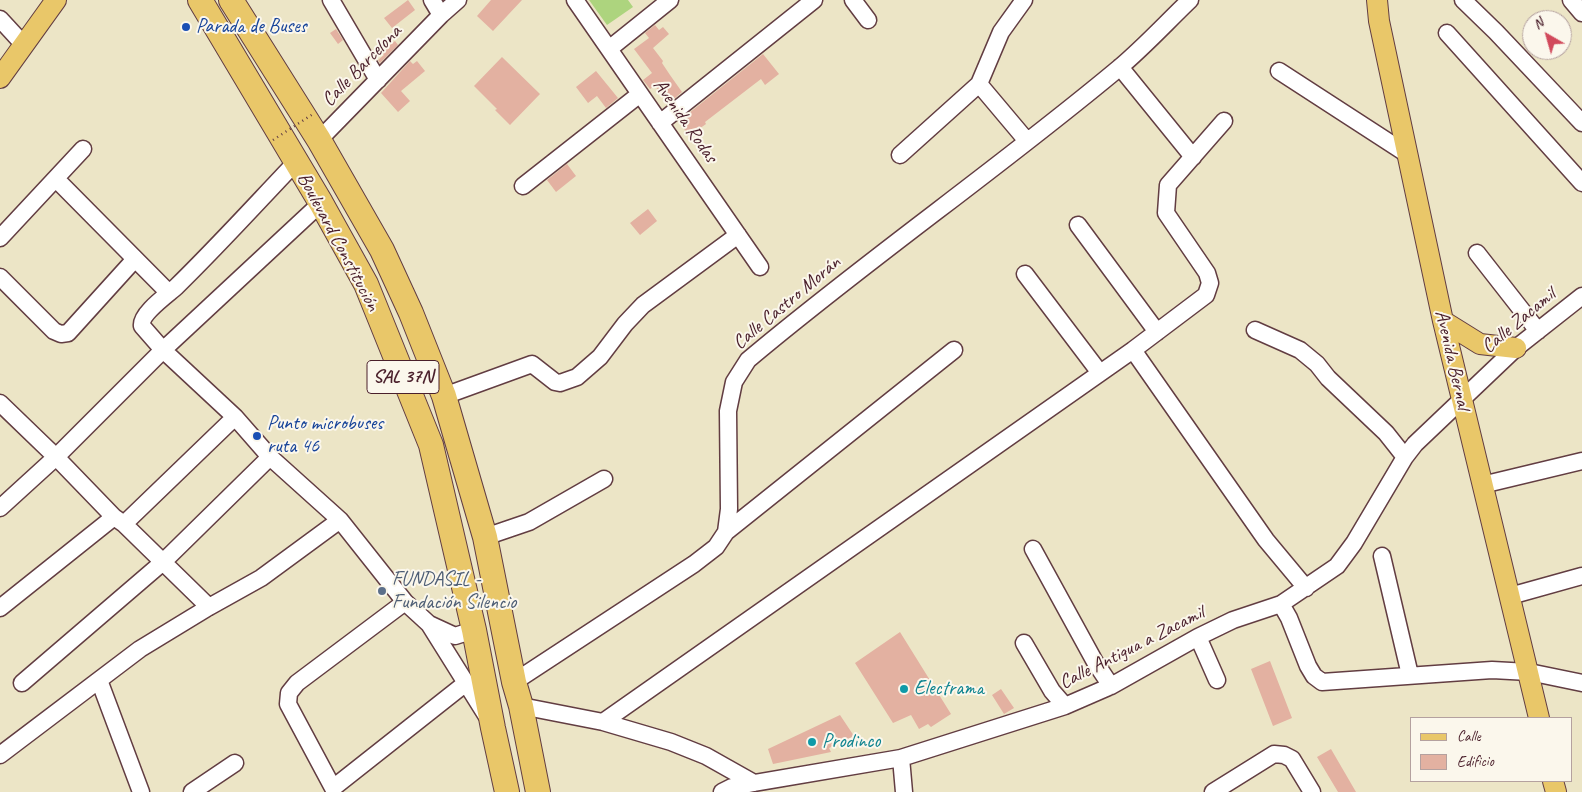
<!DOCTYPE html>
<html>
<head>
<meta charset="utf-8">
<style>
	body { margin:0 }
	#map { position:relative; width:1582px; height:792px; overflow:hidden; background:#ece5c6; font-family:Caveat,sans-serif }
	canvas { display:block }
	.legend { position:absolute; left:1410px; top:717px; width:162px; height:65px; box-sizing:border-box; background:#fbf7ec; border:1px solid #b4a19f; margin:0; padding:6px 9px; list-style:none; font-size:15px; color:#4a1f2b }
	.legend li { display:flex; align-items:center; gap:10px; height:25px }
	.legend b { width:25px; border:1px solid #b4a19f }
	.north { position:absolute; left:1522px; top:10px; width:50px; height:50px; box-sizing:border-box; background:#fbf7ec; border:1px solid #b4a19f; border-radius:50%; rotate:322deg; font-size:14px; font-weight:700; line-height:20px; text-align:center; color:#4a1f2b }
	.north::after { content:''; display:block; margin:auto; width:18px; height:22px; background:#d1495b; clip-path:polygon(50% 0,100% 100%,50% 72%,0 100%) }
</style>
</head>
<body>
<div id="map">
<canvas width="1582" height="792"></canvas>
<ul class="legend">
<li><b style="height:6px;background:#e9c769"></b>Calle</li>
<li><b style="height:14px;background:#e3b1a1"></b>Edificio</li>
</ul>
<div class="north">N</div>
</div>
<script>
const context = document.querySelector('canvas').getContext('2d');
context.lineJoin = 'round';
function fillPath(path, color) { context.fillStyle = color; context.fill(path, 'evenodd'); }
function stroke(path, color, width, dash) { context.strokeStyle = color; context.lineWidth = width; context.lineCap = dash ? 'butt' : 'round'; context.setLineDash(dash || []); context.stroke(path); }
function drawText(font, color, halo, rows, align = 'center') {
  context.font = font + ' Caveat,sans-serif'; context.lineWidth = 4; context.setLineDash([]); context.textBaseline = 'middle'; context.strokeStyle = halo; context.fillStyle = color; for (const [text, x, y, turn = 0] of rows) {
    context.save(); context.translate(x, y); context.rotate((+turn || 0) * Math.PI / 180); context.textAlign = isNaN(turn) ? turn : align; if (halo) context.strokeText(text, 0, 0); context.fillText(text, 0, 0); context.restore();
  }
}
fillPath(new Path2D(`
	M589,0H628L633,7L607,25Z`), '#add47e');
fillPath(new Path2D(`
	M408,0L415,10L392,28L384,18Z
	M491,0H522L493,31L477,16Z
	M655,25L659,30L663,27L669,34L653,48L663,61L662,63L670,75L682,92L668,104L655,86L650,89L643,80L652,73L634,49L649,38L645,33Z
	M336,29L343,40L338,44L330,33Z
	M395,41L398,45L380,63L378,60L384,55L381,52Z
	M763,54L779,74L765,85L761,79L705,122L706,124L689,136L679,121Z
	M502,57L540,94L510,125L495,110L497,109L474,86Z
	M410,61L413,64L417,61L425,71L401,91L410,101L398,112L381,93Z
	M596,71L618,98L606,108L597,96L588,103L576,87Z
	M567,164L576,176L556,192L547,180Z
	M648,209L657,221L640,235L630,223Z
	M900,632L951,714L931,727L928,724L919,729L911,715L893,723L855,663Z
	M1270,661L1292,718L1273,726L1251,669Z
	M1001,689L1014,708L1004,714L992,695Z
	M840,715L854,736L829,748L831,752L773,764L768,749Z
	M1331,749L1356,792H1338L1317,757Z`), '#e3b1a1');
const minor = new Path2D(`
	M331,0L378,80
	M432,0L441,15
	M575,0L760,267
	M853,0L868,20
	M1463,0L1496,32L1582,123
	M1571,0L1582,13
	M0,19L24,45
	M1447,33L1582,183
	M609,49L670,0
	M1120,67L1193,157
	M1279,71L1407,154
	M979,84L1027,141
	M660,123L814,0
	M319,140L441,15L458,0
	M900,155L979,84L1001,32L1024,0
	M295,163C256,204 217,247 176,287C167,295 140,314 142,326L163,350L235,417L270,457L340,520L405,602L429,624L486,715
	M55,180L60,183L169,293
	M523,186L640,94
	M1078,225L1157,332
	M0,238L83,149
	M1477,253L1538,331
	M1025,274L1100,373
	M0,277L54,331L61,334L68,333L135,259
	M1255,330L1300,350L1317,364L1328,378L1386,433L1405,457
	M1133,350L1266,540L1306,588
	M444,396L532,364L555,382L560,383L577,377L600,357L625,324L643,305L738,235
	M0,403L56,457L114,517L124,524L209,607
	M1482,485L1582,461
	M0,508L56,457L163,350L321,203
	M124,524L235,417
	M726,532L954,350
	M485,537L529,522L604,479
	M1033,549L1095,662L1111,686
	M1382,556L1410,675
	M1510,596L1582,576
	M405,602L297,683L289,693L288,704L333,788L466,683
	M1281,604L1289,618L1308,666L1314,676L1322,682L1492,670L1529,672L1582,683
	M0,608L114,517
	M429,624L455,636L474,630
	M1198,637L1217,680
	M1024,643L1052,691L1065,706
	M99,680L141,792
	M514,682L694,564L716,547L726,532L729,509L728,411L734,382L748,360C868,259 998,169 1119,68C1144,47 1166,23 1190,0
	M22,683L163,562L270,457
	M521,706L603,722L671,742L706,756L754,783
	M603,722L1133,350L1206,295L1210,283L1207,273L1166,213L1168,185L1224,121
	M0,755L140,649L209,607L261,578L340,520
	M901,758L904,792
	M192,792L235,763
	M722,792L732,787L754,783L901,758L1065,706L1111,686L1198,637L1233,620L1281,604L1337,566L1354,543L1405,457L1415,444L1516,348L1582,296
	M1213,792L1274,754L1284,755L1292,759L1312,792`);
const major = new Path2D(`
	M1377,0L1379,21L1443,321L1539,718
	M0,78L56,0
	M1443,321L1480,344L1516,348
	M1553,781L1556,792`);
const highway = new Path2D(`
	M200,0L321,203L366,284L431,445L474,630L493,728L507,792
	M231,0L319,140L382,250L411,313L444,396L485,537L514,682L521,706L538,792`);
stroke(minor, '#623d42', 19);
stroke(major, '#623d42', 22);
stroke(highway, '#623d42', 26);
stroke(minor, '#fff', 16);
stroke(major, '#e9c769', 20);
stroke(highway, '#e9c769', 24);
stroke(new Path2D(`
	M273,140L313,114`), '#623d42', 2.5, [1, 4]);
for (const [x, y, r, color] of [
	[186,27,5,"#1a4fb4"],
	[257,436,5,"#1a4fb4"],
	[382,591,5,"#5c6f8a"],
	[904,689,5,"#0f9aa8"],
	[812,742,5,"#0f9aa8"]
]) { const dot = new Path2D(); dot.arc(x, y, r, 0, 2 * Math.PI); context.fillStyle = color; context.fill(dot); stroke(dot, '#fbf7ec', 2); }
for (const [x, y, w] of [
	[403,377,72]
]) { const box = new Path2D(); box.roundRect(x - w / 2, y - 16.5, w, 33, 4); context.fillStyle = '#fbf7ec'; context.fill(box); stroke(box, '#4a1f2b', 1); }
drawText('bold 19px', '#4a1f2b', null, [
	["SAL 37N",403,377]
]);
drawText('20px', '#164399', '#fbf7ec', [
	["Parada de Buses",196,27],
	["Punto microbuses",267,424],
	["ruta 46",267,447]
], 'left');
drawText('20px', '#4a1f2b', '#fbf7ec', [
	["Calle Barcelona",362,66,-46],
	["Avenida Rodas",685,121,55],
	["Boulevard Constitución",338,242,62],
	["Calle Castro Morán",787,303,-40],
	["Calle Zacamil",1519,321,-40],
	["Avenida Bernal",1452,360,77],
	["Calle Antigua a Zacamil",1132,648,-27]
]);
drawText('20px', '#4e5e75', '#fbf7ec', [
	["FUNDASIL -",392,580],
	["Fundación Silencio",392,603]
], 'left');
drawText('20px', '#0d838f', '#fbf7ec', [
	["Electrama",914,689],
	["Prodinco",822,742]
], 'left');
</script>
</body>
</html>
